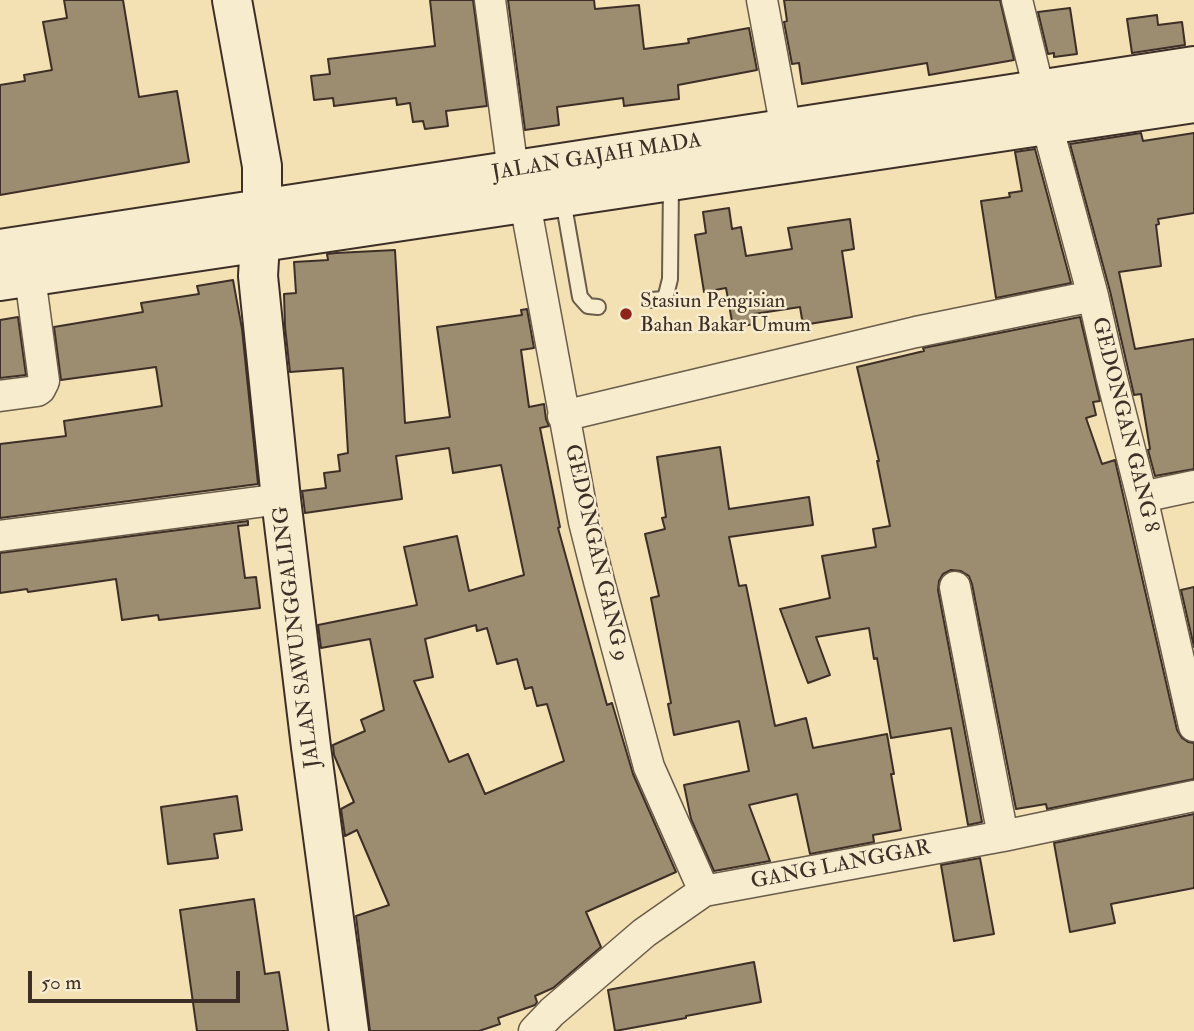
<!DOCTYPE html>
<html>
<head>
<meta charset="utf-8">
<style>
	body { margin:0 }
	#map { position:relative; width:1194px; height:1031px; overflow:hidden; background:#f3e1b4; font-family:"IM FELL Double Pica",serif }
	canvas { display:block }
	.scale { position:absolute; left:28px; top:971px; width:212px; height:32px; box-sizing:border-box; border:4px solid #3d2f27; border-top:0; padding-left:9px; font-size:21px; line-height:24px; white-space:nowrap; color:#3d2f27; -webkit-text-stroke:5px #f7ecce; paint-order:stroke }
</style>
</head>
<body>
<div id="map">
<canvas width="1194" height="1031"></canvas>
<div class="scale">50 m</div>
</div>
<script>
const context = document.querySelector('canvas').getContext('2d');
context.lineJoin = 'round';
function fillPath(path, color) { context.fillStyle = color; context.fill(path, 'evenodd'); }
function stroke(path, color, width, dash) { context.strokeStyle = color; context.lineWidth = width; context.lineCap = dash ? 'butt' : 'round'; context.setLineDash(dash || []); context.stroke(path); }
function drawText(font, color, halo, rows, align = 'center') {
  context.font = font + ' "IM FELL Double Pica",serif'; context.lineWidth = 5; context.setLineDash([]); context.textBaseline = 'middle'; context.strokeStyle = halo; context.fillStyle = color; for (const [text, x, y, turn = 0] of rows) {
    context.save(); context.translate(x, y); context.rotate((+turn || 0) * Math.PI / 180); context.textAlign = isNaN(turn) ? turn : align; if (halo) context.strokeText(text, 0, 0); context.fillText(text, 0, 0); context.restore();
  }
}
const building = new Path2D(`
	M64,0H123L139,97L177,91L189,162L0,195V85L25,81L24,75L52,70L43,22L67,18Z
	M430,0H473L487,106L446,111L448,126L425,129L423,121L413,122L410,103L397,105L396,98L334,106L333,98L314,100L311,76L330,74L328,59L435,46Z
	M508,0H594L595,9L639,5L644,49L689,43L688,39L749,28L757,70L678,85L679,99L624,106L623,98L557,107L559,125L525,130Z
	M784,0H1000L1014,60L929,75L927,63L802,84L799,63L792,64L784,22L787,21Z
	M1070,8L1077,54L1054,57V53L1048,54L1038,12Z
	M1157,15L1158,25L1182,22L1185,45L1132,53L1127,19Z
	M1141,133L1143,141L1194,133V213L1158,219L1159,224L1156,225L1161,266L1119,272L1135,349L1194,339V469L1155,476L1148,450L1150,449L1141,394L1134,395L1110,291L1070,144Z
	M1035,149L1071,283L996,298L981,201L1010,197L1009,193L1022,191L1015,152Z
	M729,208L732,229L741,227L746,256L792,249L788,228L850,219L854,249L842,251L852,317L803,325L800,307L754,314L756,324L733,327L726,288L704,292L695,235L706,233L703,212Z
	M395,250L405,423L450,417L437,327L522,315L521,310L527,309L534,348L521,350L529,407L544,404L546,419L549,426L540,428L560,527L558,528L607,705L612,703L633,774L676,872L586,912L601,947L553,988L535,996L537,1002L535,1005L498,1018L500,1024L479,1031H370L356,916L389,905L357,830L345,836L341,809L354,802L334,755L333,745L365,731L361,720L384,710L370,639L321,648L318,625L417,605L404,547L457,536L469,591L524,575L501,465L453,473L449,448L396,456L402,499L305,513L303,497L302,491L326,488L324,473L340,471L338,455L348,453L343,368L290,372L285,327L284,294L296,293L294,262L328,260L327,254L336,253ZM476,625L477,631L487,628L497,664L517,659L525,689L532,687L537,706L547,704L564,761L485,794L468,754L449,762L414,681L433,677L425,639Z
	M233,280L242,329L258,484L0,518V444L66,436L64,421L162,406L156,367L61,380L54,327L143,312L141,303L199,294L197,286Z
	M18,317L26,375L0,378V320Z
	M1080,317L1100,401L1093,402L1096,415L1086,418L1102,464L1115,460L1177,730L1182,738L1188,742L1194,743V779L1047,809L1046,804L1016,809L972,584L969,576L961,571L951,570L943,574L939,581L938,590L982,822L968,825L951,728L891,738L877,658L874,659L869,628L816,637L830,675L808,683L780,609L830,598L822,556L876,547L873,529L890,526L877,461H879L857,367L924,351L923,348Z
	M720,447L729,509L809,497L813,525L729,537L739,586L746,585L775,726L806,718L813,748L887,734L894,774H891L901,830L873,835L874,842L810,854L797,794L749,805L770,861L714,871L691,819L684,785L749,771L739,721L674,735L668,704L671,703L651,598L659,596L645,534L665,529L662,518L666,517L657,457Z
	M248,521V525L238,526L245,578L256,577L260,608L159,620L158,615L122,620L116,579L28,592L27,589L0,593V553Z
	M1194,587V647L1181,590Z
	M237,796L242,830L214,834L218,858L168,864L161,807Z
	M1194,814V888L1111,904L1115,923L1070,932L1054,843Z
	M980,858L994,934L954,941L941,865Z
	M254,899L265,974L279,972L288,1031H197L180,910Z
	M754,962L761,1002L686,1016V1018L615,1031L608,990Z`);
fillPath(building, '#9c8c70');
stroke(building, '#3d2f27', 2);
const lane = new Path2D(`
	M563,200L580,297L588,306L598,307
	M652,300L662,299L666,295L670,279L671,183`);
const street = new Path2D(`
	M490,0L513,171
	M762,0L786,129
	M1017,0L1039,90
	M1047,125L1093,296L1111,375L1142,497L1194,726
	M525,203L584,522L600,585L649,767L704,891
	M0,396L37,391L40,389L44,381L30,277
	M563,416L916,332L1093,296
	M1142,497L1194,486
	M0,536L281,499
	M955,587L1003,836
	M534,1031L552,1012L644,933L704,891L1003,836L1194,796`);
const secondary = new Path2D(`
	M232,0L262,166V209L258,276L281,499L311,747L349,1031
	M0,249L1194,66
	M0,281L1194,103`);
stroke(lane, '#6a5c4a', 18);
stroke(street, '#6a5c4a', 33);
stroke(secondary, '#3d2f27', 42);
stroke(lane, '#f7ecce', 14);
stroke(street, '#f7ecce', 30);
stroke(secondary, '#f7ecce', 38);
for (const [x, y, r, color] of [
	[626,314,7,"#8f2418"]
]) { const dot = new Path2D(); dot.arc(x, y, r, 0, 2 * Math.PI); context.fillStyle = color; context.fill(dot); stroke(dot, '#f7ecce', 2.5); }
drawText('21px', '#3d2f27', '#f7ecce', [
	["JALAN GAJAH MADA",597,158,-9],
	["GEDONGAN GANG 8",1124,425,76],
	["GEDONGAN GANG 9",595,553,77],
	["JALAN SAWUNGGALING",298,637,-97],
	["GANG LANGGAR",841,866,-11]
]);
drawText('21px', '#3d2f27', '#f7ecce', [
	["Stasiun Pengisian",640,302],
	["Bahan Bakar Umum",640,326]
], 'left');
</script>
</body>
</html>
